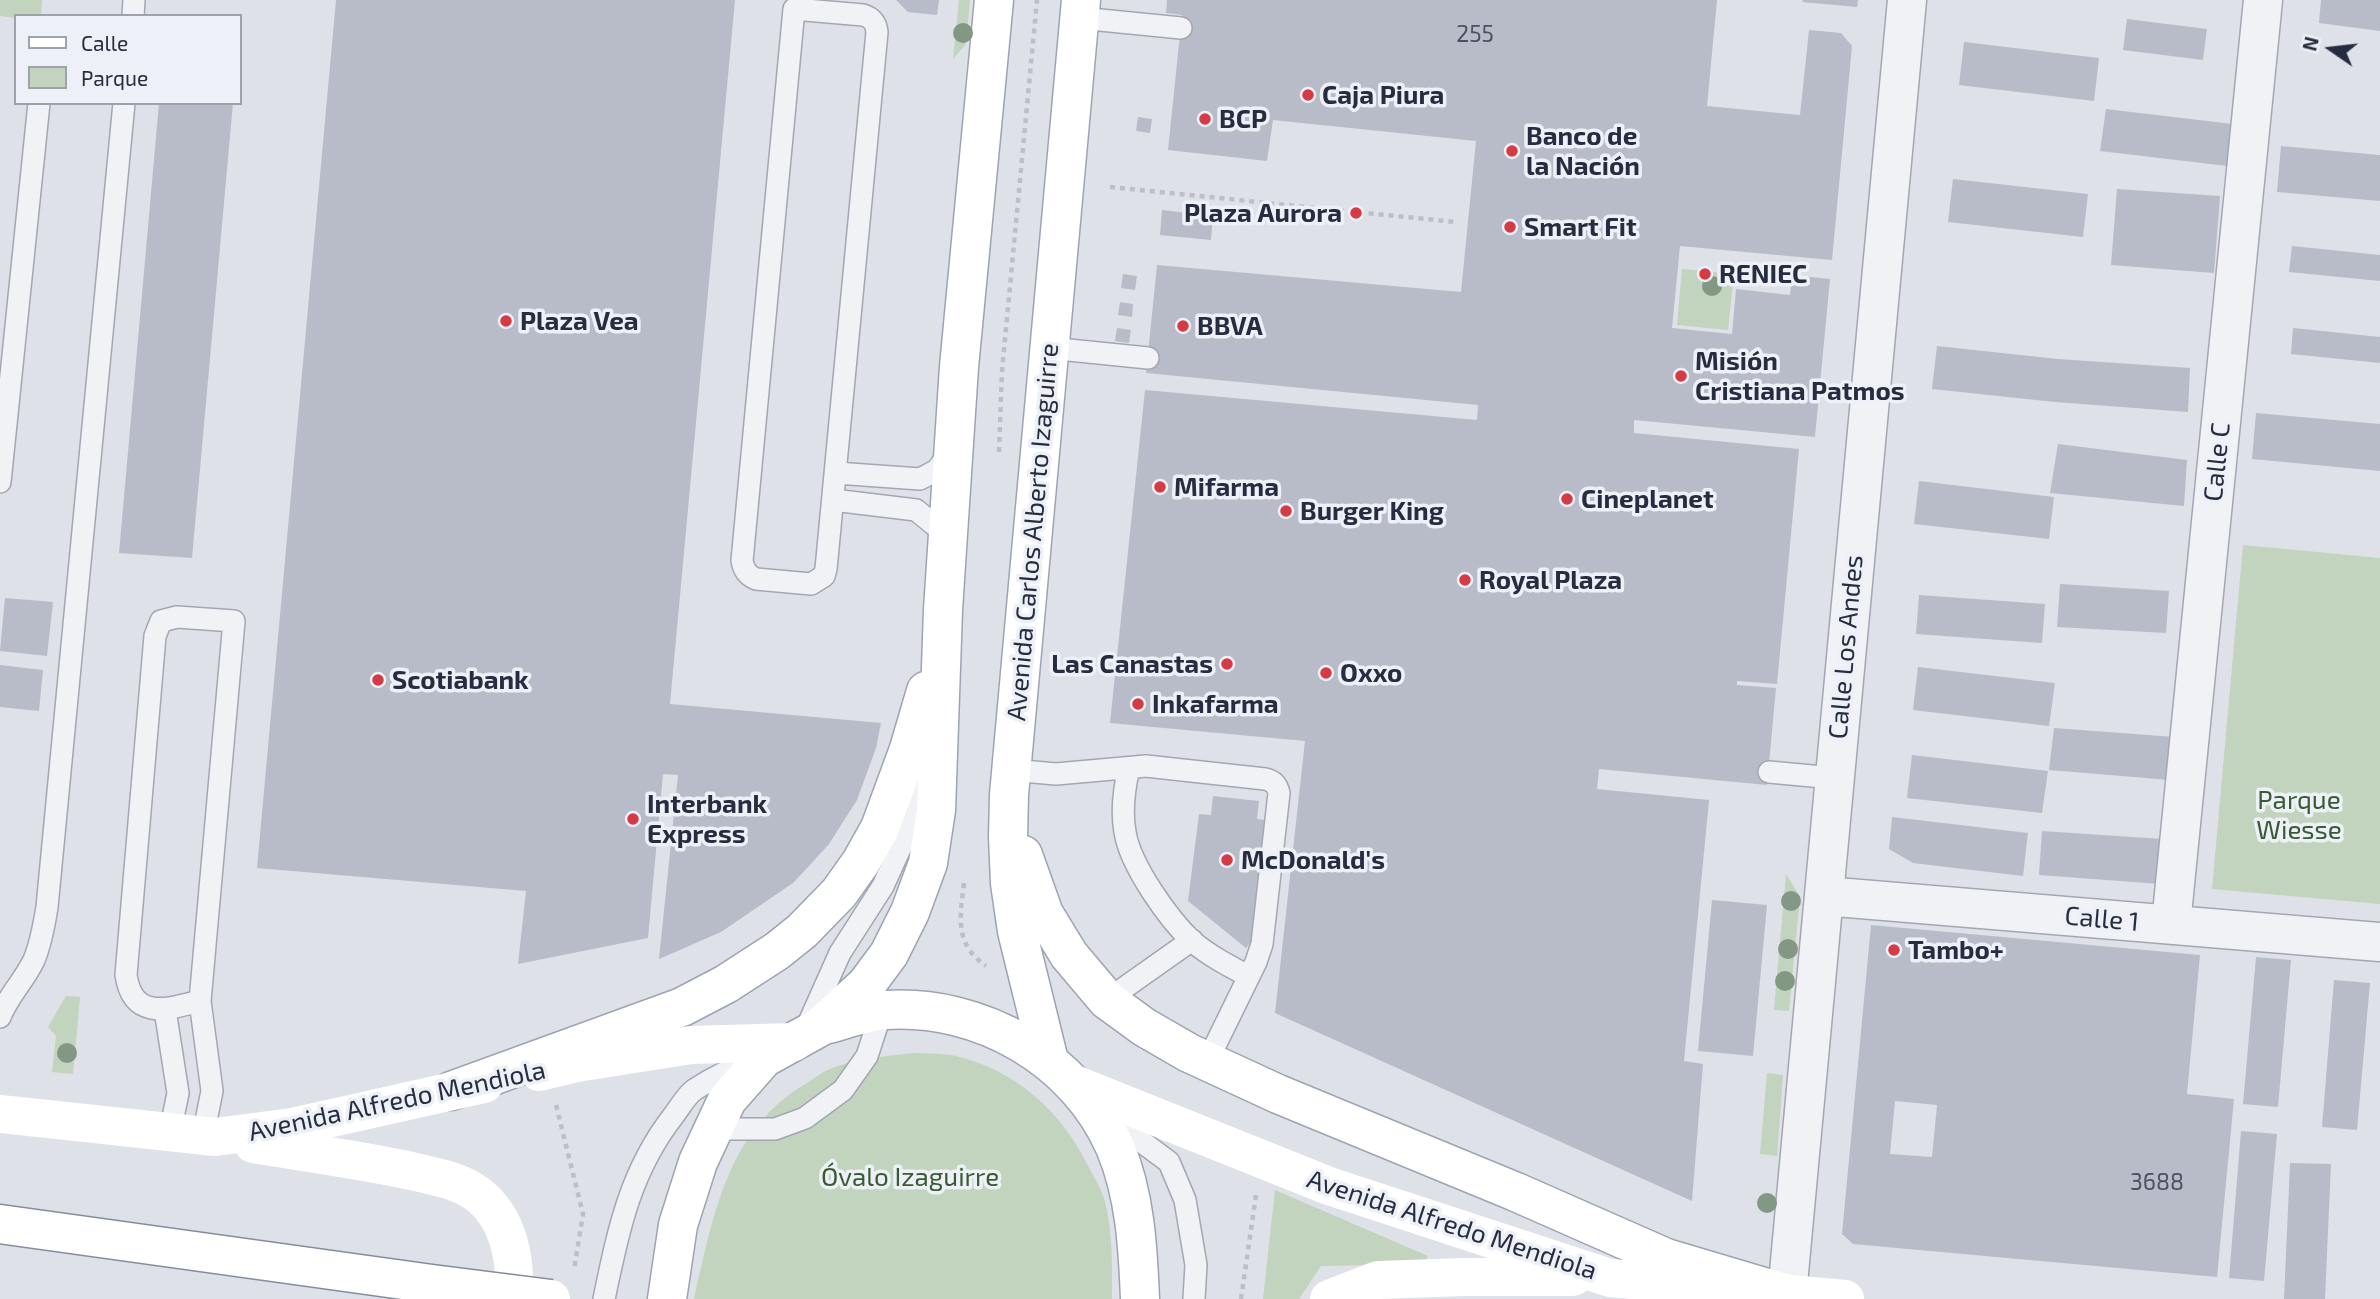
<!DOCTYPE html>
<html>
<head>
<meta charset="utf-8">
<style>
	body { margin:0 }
	#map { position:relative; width:2380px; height:1299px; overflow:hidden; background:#dee1e8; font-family:"Exo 2",sans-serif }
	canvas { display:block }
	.legend { position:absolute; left:14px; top:14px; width:228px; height:91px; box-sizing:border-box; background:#edf0f6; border:2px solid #9da2ad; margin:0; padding:9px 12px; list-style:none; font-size:21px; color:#262d40 }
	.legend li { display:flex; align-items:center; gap:14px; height:35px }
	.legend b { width:35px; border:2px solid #9da2ad }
	.north { position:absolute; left:2296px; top:14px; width:70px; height:70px; -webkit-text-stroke:5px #edf0f6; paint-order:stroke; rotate:284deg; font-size:19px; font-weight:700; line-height:28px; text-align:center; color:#262d40 }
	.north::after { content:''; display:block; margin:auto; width:24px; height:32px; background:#262d40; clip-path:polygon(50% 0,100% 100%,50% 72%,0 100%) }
</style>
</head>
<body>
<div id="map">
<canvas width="2380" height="1299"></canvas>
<ul class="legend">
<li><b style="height:9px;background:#fff"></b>Calle</li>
<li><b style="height:19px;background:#c2d3be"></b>Parque</li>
</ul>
<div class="north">N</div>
</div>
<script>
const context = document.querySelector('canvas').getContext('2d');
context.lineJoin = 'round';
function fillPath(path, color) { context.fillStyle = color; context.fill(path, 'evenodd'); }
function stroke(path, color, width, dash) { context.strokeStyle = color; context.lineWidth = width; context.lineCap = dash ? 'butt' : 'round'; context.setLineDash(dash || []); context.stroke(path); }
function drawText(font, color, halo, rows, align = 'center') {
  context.font = font + ' "Exo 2",sans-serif'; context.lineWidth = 7; context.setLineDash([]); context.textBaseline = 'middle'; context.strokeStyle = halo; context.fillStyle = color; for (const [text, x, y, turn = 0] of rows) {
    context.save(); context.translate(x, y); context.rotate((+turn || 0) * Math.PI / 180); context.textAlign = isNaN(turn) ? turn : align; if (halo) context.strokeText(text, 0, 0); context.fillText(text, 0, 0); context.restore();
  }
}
fillPath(new Path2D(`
	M0,0H42L41,16H16V18L0,16Z
	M959,0H970L966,44L953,59Z
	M1682,269L1734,274L1728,330L1677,325Z
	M2243,545L2380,558V904L2212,889Z
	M1786,874L1800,897L1789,1011L1774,1010Z
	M66,996L80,997L73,1074L52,1072L56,1036L48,1027Z
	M914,1053C928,1054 943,1053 956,1056C1015,1070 1061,1111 1087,1164C1093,1175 1100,1187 1104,1198C1113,1230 1112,1266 1112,1299H694C713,1217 727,1129 807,1083C816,1077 825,1070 835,1067C860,1058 887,1056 914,1053Z
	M1767,1073L1783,1075L1777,1156L1760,1154Z
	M1275,1190L1428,1256L1424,1264L1321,1266L1299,1299H1263Z`), '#c2d3be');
fillPath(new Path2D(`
	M336,0H735L670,704L881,723L876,748L857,800L829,844L809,866L793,883L721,932L659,959L678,775L663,774L648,938L518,964L526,891L257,868Z
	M896,0H939L937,15L908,12Z
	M1167,0H1717L1707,106L1800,115L1809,30L1841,33L1852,46L1832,260L1680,246L1672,328L1732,334L1736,289L1790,295L1792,275L1830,279L1815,437L1634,420V433L1799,449L1777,684L1737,681V685L1776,688L1767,785L1599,769L1597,789L1709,800L1684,1061L1703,1064L1692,1201L1275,1013L1305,741L1110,723L1145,390L1477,420L1478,405L1146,373L1157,265L1461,292L1476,141L1273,120L1267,161L1168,150L1182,15L1166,13Z
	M1803,0H1858L1857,7L1802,2Z
	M2321,0H2380V31L2319,23Z
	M2127,19L2207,29L2203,60L2123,50Z
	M1964,42L2099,58L2094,101L1959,85Z
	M159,103H233L192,558L119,553Z
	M2106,109L2241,125L2236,167L2100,151Z
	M1138,117L1152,119L1150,133L1136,131Z
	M2281,146L2380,155V201L2277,192Z
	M1953,179L2088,194L2083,237L1948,222Z
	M2117,189L2220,196L2214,273L2111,265Z
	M1162,210L1213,216L1211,240L1160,235Z
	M2292,246L2380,255V281L2289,272Z
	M1123,274L1137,276L1135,290L1121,288Z
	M1120,302L1133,304L1132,317L1118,315Z
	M1117,328L1131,330L1129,343L1115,341Z
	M2293,328L2380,337V363L2291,354Z
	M1937,346L2058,359L2190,368L2188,412L2055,402L1932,389Z
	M2256,413L2380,424V471L2252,459Z
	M2058,444L2187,460L2184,506L2050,493Z
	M1919,481L2054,497L2049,539L1914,524Z
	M2060,584L2169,591L2166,633L2057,627Z
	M1919,595L2045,604L2042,643L1916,634Z
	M5,598L53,602L47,656L0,651Z
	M0,665L43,670L39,711L0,707Z
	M1918,667L2055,683L2049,726L1913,710Z
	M2054,728L2175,737L2170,780L2049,770Z
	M1912,755L2048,771L2042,813L1907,798Z
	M1213,796L1259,801L1257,819L1265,820L1251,942L1246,948L1188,901L1199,814L1211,815Z
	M1892,817L2028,833L2023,876L1913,863L1889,849Z
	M2042,831L2163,839L2160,884L2039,875Z
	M1712,900L1767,905L1753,1056L1698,1051Z
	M1871,925L2200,955L2187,1094L2234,1099L2217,1277L1853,1244L1842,1234ZM1895,1101L1937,1105L1932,1157L1890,1154Z
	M2256,957L2291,960L2278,1107L2243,1104Z
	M2334,980L2370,983L2357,1130L2322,1127Z
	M2241,1131L2277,1134L2264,1281L2229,1278Z
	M2290,1163L2331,1164L2325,1299H2284Z`), '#b8bcc8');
const service = new Path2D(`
	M794,9L863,15C873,18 876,23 877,32L826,569L824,576L811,584L756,579C747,575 744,570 742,561Z
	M133,16L134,0
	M1080,18L1181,28
	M1049,348L1148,358
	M836,473L920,479L937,470L950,452
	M0,482L39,103
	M833,500L916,510L937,527L944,541
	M1129,768C1124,789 1121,810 1125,832C1130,865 1169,920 1193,942C1210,956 1229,966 1248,976
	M1011,770L1056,774L1146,766L1265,779C1274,781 1277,785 1279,793L1262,944L1256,962L1207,1062
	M1769,772L1834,778
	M1107,1000L1192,940
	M200,1001C168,1009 133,1021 126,975L155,636L161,621L177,617L234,621L200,1001L212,1091L203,1136
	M165,1010L178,1093L170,1132
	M0,1017C8,996 24,981 34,960C41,943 44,926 47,907L124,103
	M806,1029L840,953L883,886L915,816L925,785
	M1107,1116L1169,1162L1185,1200L1196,1265L1194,1299
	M714,1129H775L805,1118L843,1090L867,1056L882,1010
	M604,1299C618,1231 630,1171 674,1115C680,1107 686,1096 694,1090C712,1078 732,1068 752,1062`);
const minor = new Path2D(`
	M1824,896L2380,942
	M2171,924L2263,0
	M1787,1294L1907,0`);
const primary = new Path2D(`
	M1023,855L1044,914L1069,955L1107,1000L1144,1027L1189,1053L1278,1094L1516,1192L1666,1258L1787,1294
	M829,1024C847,1019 867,1011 886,1010C980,1004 1076,1058 1115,1147C1135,1194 1138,1248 1140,1299
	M1049,1061L1017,931L1010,883L1008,837L1009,795L1081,0
	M451,1091L682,1007L726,984L777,951L802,931L839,893L861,862L880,828L909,749L926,691
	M667,1299L678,1225L698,1162L727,1100L764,1058L820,1027L866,985L889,954L910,912L928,863L936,810L943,610L959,367L994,0`);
const motorway = new Path2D(`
	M0,1224L432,1284
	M1787,1294L1805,1299`);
stroke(service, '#a3a7b2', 24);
stroke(minor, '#a3a7b2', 41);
stroke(primary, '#9ca4b4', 41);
stroke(motorway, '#848d9f', 41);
stroke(new Path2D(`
	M1110,187L1455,222
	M999,452L1002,371L1037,0
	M964,883C960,917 954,944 986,966
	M556,1105L583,1214L574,1270
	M1241,1299L1256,1195`), '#bbbfc7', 4.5, [5, 5]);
stroke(service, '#f0f2f6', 21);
stroke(minor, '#f0f2f6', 38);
stroke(new Path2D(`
	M539,1072L577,1063L691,1045L794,1042
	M1074,1084L1329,1186L1610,1278L1845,1299
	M0,1114L215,1137L292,1127L484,1084
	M253,1144C307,1153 362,1160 416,1172C437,1177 459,1181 476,1193C509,1217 517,1261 513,1299
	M1329,1299L1378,1280L1464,1277H1573`), '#fff', 38);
stroke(primary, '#fff', 38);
stroke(motorway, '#fff', 38);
const motorwayBridge = new Path2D(`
	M432,1284L551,1299`);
stroke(motorwayBridge, '#848d9f', 41, []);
stroke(motorwayBridge, '#fff', 38);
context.fillStyle = '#829884';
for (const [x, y] of [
	[963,33],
	[1712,286],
	[1791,901],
	[1788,949],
	[1785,981],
	[67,1053],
	[1767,1203]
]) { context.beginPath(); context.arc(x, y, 10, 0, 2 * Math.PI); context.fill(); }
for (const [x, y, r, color] of [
	[1308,95,7,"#d53b45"],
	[1205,119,7,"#d53b45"],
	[1512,151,7,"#d53b45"],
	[1356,213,7,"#d53b45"],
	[1510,227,7,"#d53b45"],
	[1705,274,7,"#d53b45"],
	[506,321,7,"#d53b45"],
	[1183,326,7,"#d53b45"],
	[1681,376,7,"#d53b45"],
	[1160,487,7,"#d53b45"],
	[1567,499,7,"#d53b45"],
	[1286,511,7,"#d53b45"],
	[1465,580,7,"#d53b45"],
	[1227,664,7,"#d53b45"],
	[1326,673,7,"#d53b45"],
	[378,680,7,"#d53b45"],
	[1138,704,7,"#d53b45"],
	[633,819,7,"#d53b45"],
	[1227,860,7,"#d53b45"],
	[1894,950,7,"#d53b45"]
]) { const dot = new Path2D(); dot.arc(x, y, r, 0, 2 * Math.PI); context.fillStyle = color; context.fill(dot); stroke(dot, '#edf0f6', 2.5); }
drawText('23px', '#4a5162', null, [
	["255",1475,34],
	["3688",2157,1182]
]);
drawText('bold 26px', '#262d40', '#edf0f6', [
	["Caja Piura",1322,95],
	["BCP",1219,119],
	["Banco de",1526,136],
	["la Nación",1526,166],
	["Plaza Aurora",1342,213,"right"],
	["Smart Fit",1524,227],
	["RENIEC",1719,274],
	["Plaza Vea",520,321],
	["BBVA",1197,326],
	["Misión",1695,361],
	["Cristiana Patmos",1695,391],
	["Mifarma",1174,487],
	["Cineplanet",1581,499],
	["Burger King",1300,511],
	["Royal Plaza",1479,580],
	["Las Canastas",1213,664,"right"],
	["Oxxo",1340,673],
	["Scotiabank",392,680],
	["Inkafarma",1152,704],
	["Interbank",647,804],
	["Express",647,834],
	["McDonald's",1241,860],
	["Tambo+",1908,950]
], 'left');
drawText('26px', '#262d40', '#edf0f6', [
	["Calle C",2217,462,-84],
	["Avenida Carlos Alberto Izaguirre",1033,532,-85],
	["Calle Los Andes",1846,647,-85],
	["Calle 1",2102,919,5],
	["Avenida Alfredo Mendiola",397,1101,-12],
	["Avenida Alfredo Mendiola",1452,1225,18]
]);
drawText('26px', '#375c33', '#edf0f6', [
	["Parque",2299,800],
	["Wiesse",2299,830],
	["Óvalo Izaguirre",910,1177]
]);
</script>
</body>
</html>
